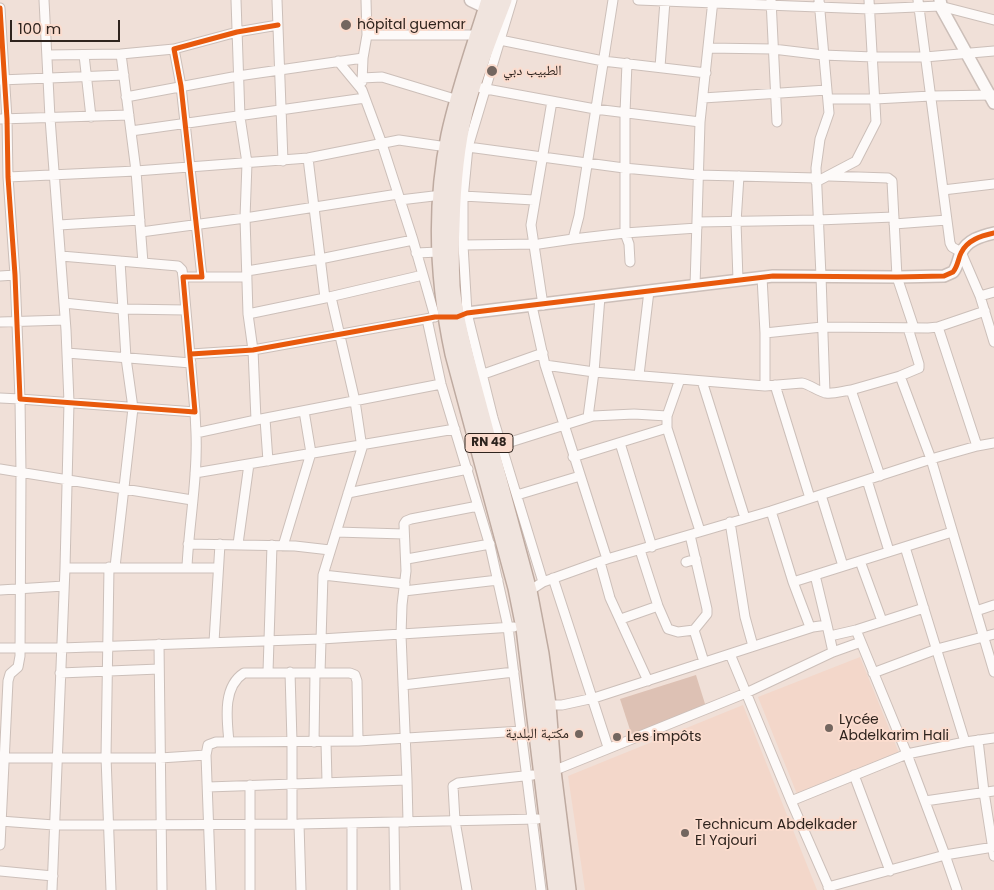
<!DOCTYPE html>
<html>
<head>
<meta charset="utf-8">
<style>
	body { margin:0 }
	#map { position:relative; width:994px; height:890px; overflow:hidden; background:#f0e0d8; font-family:Poppins,sans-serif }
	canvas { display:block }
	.scale { position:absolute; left:10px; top:20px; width:110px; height:22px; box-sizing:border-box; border:2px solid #2f241e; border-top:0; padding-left:6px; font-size:15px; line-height:18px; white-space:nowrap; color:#2f241e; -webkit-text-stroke:4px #fbdcce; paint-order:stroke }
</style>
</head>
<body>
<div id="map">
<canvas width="994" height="890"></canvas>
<div class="scale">100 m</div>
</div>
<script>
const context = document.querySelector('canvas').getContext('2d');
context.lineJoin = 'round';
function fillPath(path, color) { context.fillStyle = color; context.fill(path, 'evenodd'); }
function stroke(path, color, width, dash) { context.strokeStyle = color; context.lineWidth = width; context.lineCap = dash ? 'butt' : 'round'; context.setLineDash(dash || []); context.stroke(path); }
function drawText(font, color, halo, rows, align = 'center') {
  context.font = font + ' Poppins,"Noto Naskh Arabic",sans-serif'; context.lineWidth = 4; context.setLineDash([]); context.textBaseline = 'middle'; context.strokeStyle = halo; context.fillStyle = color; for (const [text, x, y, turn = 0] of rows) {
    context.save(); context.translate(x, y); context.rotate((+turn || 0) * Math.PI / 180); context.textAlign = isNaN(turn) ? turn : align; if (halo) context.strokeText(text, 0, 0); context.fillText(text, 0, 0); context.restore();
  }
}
fillPath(new Path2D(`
	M860,657L901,758L799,799L758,697Z
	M743,705L817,890H585L568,776Z`), '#f3d7ca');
fillPath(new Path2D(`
	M696,675L706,707L632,736L620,699Z`), '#ddc1b4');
const minor = new Path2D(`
	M44,0L50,118L66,330L69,402L65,568L52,890
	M277,0L283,161
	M512,0L468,147L463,199V245L467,313L493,418L543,582
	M638,0L870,9L940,6L994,20
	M771,0L777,122
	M819,0L829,113L820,139L816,168L821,276L825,393
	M918,0L950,243L952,247L961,252L980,296L994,342
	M0,8L7,119L8,177L15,275L20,399L195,412L183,277H202L181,86L174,49L237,32L278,25
	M367,35H478
	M500,40L603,61L706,73
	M708,48L773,49L823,55L873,57H925L994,51
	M121,54L136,171L143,263
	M47,55L121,54L174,49
	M84,55L91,117
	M338,61L362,90L382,144L413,240L435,317
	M627,63L625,113V233L629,244L630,262
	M660,67L665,1
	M362,78L382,77L458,100
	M0,80L124,75
	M362,82L363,58L367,35L366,0
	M481,88L595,109L700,122
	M126,97L238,76L363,58
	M703,98L827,90
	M828,99H875L931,96L994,95
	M0,119L129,115
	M131,131L365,98
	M463,148L468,147L624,168L698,175L816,178
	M308,158L325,298
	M829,176L888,178L892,181L897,277L914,328
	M8,177L136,171L308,158L399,140L447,147
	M816,182L856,161L876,122L869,0
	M943,190L994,184
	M463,196L534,200
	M400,200L442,195
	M697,222L818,220L894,217
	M894,224L947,220
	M59,225L140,220
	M141,232L245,218L398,194
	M573,239L625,233L697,228
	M463,245L539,244L573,239L579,216L613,0
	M416,253L439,252
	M61,256L178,266L182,270L183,277
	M247,271L320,259L413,240
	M0,276L15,275
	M202,277H247
	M762,277L765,333V386
	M738,280L736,222L739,176
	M695,286L700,122L713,0
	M980,296L994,292
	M64,303L122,309L186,310
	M543,305L531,225L552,101
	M532,306L545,365L607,559
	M248,314L325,298L423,275
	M427,319L441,384L490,546L508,627L541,890
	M0,322L65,320
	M938,327L977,446
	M765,333L822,327L928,328L938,327L985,311
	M67,353L191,363
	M191,354L253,350L431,318
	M545,365L594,372L680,379
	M639,375L649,291
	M478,376L543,353
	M900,376L931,459L994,672
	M702,381L745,518
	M775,385L810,498
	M0,398L20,399L21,473L20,656L18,667L10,674L8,681L0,845
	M195,412L196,433L256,420L253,350L248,314L245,218L247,163L240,117L236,0
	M588,417L594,372L600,297
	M265,419L268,461
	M256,420L441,384
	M620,443L652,547
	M498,448L501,445L593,416L634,414L667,416
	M573,457L667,428
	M0,469L192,500
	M195,473L455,429
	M880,476L851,390L900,376L919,368V364L908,328
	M867,480L889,551
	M348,493L468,469
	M517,495L580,476
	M821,495L843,566
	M771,511L793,582L810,627
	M730,522L745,617L753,646
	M700,531L667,428V416L680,379L765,386L802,383C811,385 817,391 826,393C834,394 843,391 851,390
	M336,532L404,534
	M188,544L295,546L330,550
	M238,544L249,464
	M283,546L311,453L304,411
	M905,547L965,742
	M640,550L658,606L668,629L678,632L694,630L707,614V609L690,535
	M407,559L490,544
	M860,561L882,621
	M600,562L610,598L648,681
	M686,562L696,559
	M109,567L106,757L111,890
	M115,567L133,408L126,358L120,261
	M187,567C189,522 198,478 196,433
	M65,568H218
	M323,575L405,584
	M815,575L827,625
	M553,578L608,747
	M793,582L952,532
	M0,590L64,586
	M404,591L498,580
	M529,591L543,582L607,559L771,511L931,459L977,446L994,443
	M976,611L994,605
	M621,619L658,606
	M694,630L704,662
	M856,630L907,754L945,855L994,847
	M830,636L856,630L924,608
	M214,642L220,544
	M159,644L162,890
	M0,648H61L321,639L514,627
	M730,654L791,801L830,890
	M268,672L272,545
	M290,672L292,742V824
	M60,673L159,669
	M320,673L323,575L362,448L355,401L331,297
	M873,673L937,649L994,634
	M403,685L514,672
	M544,705H562L594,698L813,627L827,625L833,652
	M978,740L984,792L994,856
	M229,742C227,720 222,687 244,673H350L355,675L357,681L358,741
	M314,742L315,673
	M326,742L327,782
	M206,755L208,745L216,742L358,741L522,731
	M0,758H160L206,755L211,890
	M553,771L746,693L833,652L861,642
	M854,775L890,871
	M407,780L401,635L402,605L406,571L404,524L406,521L411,519L478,506
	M208,787L407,780L408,822
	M791,801L907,754L965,742L994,738
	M925,801L994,791
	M0,821L54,825H108L299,824L538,819
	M352,823V890
	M394,823L395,890
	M299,824L301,890
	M0,871L53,876
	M828,887L945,855L957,890
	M250,890V785
	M467,890L455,821L453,786L458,783L533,775`);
const tertiary = new Path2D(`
	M940,0L942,9L994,103
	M450,318L457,317L467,313L773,276L897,277L944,276L953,272C958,266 958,259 961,253C967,240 981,236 994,233`);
const secondary = new Path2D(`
	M471,0L494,11`);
const trunk = new Path2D(`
	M489,0C475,45 459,89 449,135C434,207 438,283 453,354L516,588L524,628L556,890
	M504,0C490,37 475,73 465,112C456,149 453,186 452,225C451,245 451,265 452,286C454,310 460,333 466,357L529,591L541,654L548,705L553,771L568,890`);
stroke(minor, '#ccbfb9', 11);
stroke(tertiary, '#ccbfb9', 14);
stroke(secondary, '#ccbfb9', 15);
stroke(trunk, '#beaaa0', 18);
stroke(minor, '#fdfaf9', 9);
stroke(tertiary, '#fdfaf9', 11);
stroke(secondary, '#fdfaf9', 12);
stroke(trunk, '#f0e4de', 15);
stroke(new Path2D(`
	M0,8L7,119L8,177L15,275L20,399L195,412L183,277H202L181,86L174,49L237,32L278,25
	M191,354L253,350L435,317H457L467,313L773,276L897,277L944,276L953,272C958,266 958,259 961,253C967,240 981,236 994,233`), '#e8590c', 5);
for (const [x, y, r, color] of [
	[346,25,6,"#73665f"],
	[492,71,6,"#73665f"],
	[829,728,5,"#73665f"],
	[579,734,5,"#73665f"],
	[617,737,5,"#73665f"],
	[685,833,5,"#73665f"]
]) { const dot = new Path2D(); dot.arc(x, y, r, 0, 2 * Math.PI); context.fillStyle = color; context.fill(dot); stroke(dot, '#fbdcce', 2); }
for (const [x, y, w] of [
	[489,443,48]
]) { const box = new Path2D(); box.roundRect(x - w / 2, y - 9.5, w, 19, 4); context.fillStyle = '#fbdcce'; context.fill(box); stroke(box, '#2f241e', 1); }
drawText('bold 12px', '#2f241e', null, [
	["RN 48",489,443]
]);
drawText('14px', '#2f241e', '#fbdcce', [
	["hôpital guemar",357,25],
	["الطبيب دبي",503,71],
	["Lycée",839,720],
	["Abdelkarim Hali",839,736],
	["مكتبة البلدية",569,734,"right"],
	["Les impôts",627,737],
	["Technicum Abdelkader",695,825],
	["El Yajouri",695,841]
], 'left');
</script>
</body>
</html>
